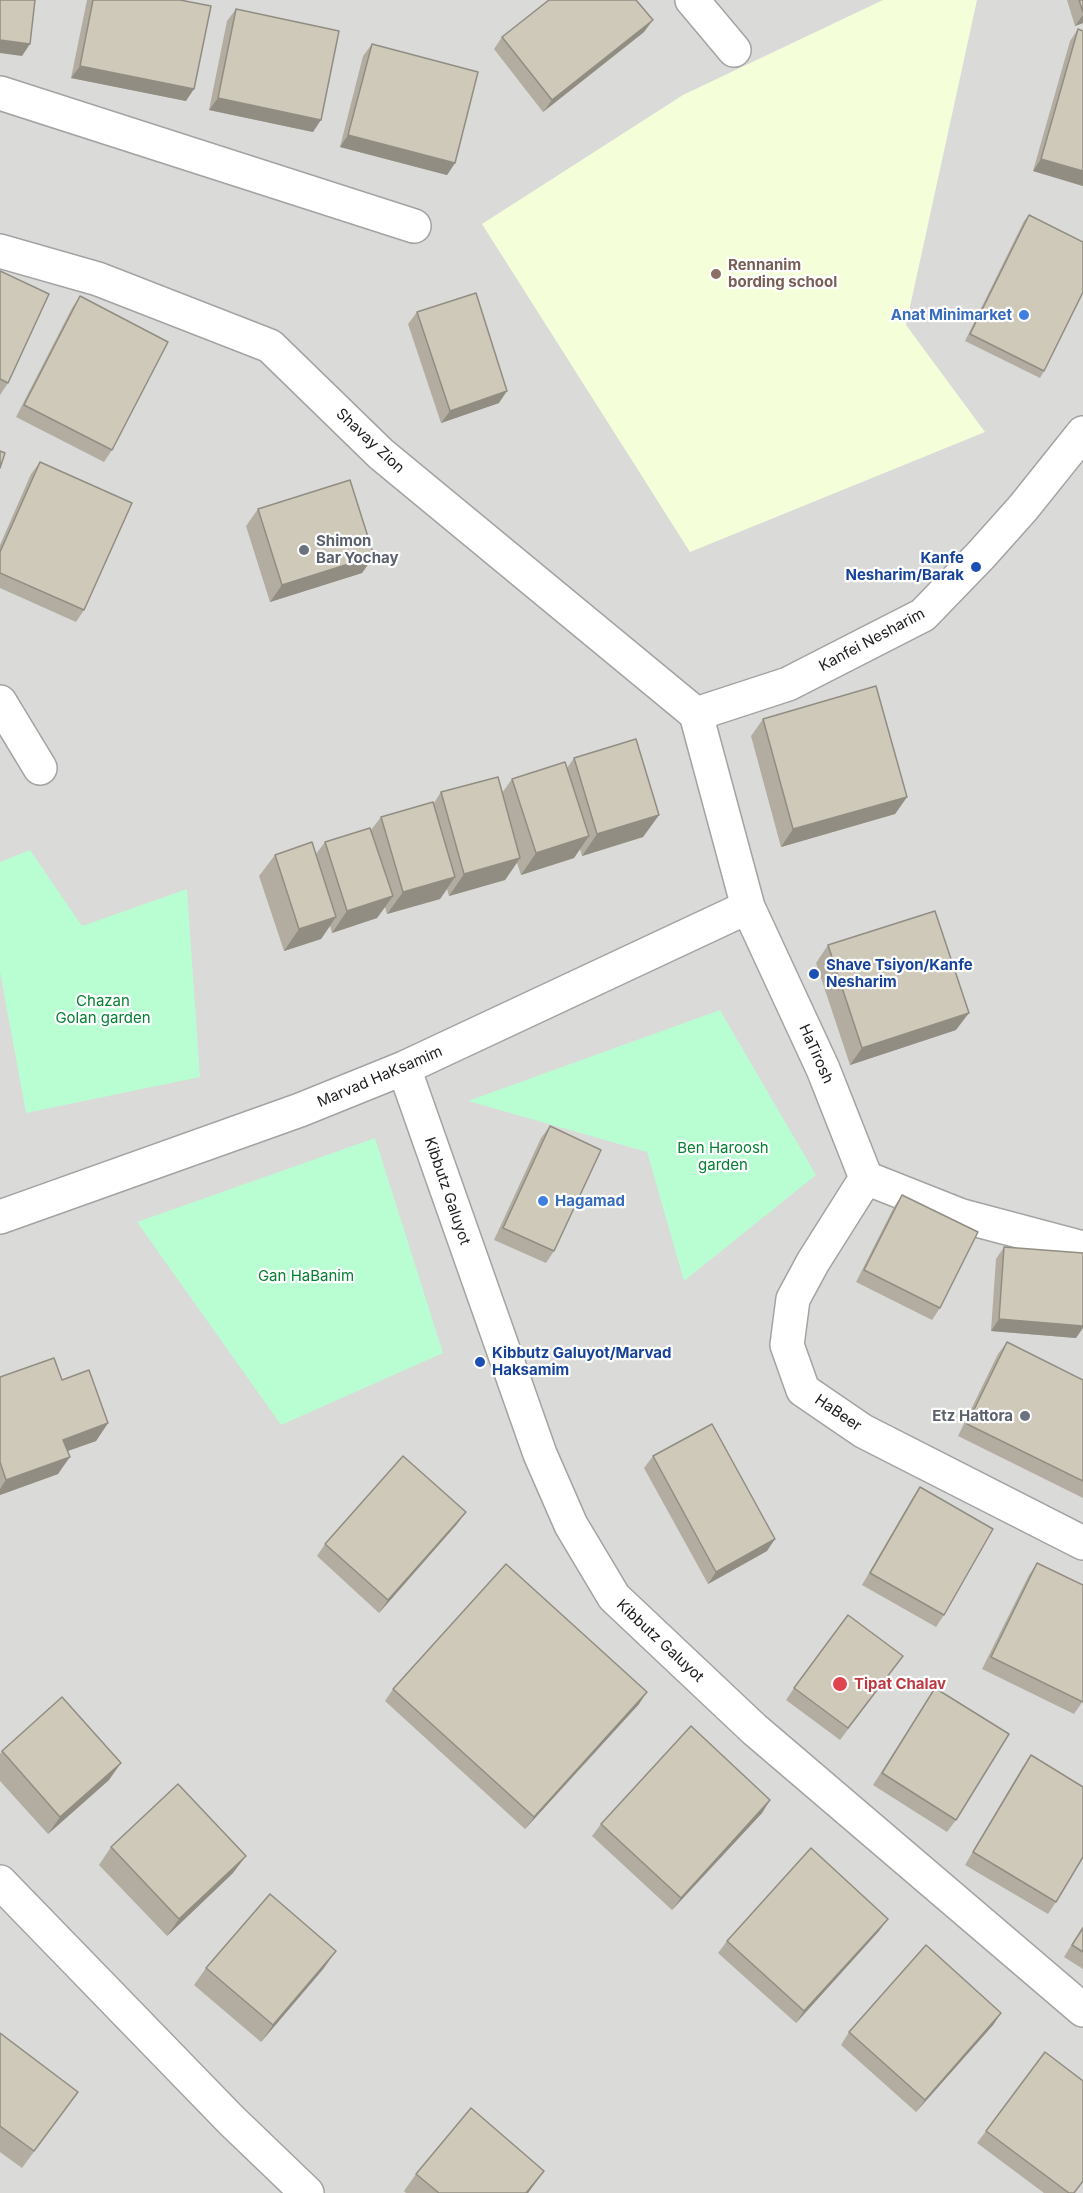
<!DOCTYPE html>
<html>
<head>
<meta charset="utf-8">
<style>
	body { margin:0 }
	canvas { display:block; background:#efeee1 }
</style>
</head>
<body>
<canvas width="1083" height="2193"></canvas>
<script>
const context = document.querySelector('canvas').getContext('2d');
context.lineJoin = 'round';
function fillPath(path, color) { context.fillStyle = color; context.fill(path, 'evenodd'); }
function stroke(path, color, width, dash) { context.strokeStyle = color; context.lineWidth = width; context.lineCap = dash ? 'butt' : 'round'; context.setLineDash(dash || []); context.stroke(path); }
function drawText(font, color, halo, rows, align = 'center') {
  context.font = font + ' Inter,sans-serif'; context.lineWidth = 4.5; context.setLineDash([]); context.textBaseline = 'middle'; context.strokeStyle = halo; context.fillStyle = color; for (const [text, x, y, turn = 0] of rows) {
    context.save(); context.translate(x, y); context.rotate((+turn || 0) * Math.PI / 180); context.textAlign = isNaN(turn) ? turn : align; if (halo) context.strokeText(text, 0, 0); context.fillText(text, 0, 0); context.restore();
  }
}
fillPath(new Path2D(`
	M0,0H1083V2193H0Z`), '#dadad9');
fillPath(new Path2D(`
	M883,0H977L906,325L985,432L690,552L482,224L683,95Z`), '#f4ffda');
fillPath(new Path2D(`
	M30,850L82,926L187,889L200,1077L26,1113L0,972V862Z
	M720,1010L816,1175L684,1281L647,1152L468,1101Z
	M375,1138L443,1353L281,1425L137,1222Z`), '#b9fdd2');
const minor = new Path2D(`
	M692,0L734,50
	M0,93L414,226
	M0,251L98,279L270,346L381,454L696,714
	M0,702L40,768
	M696,714L748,907L823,1069L866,1178L962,1216L1083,1248
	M696,714L788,684L923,615L981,555L1023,508L1083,433
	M404,1068L540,1454L571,1525L614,1597L754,1729L1083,2010
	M866,1178L813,1262L793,1299L787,1345L803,1390L863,1431L1083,1543
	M0,1217L300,1110L404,1068L748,907
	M0,1882L231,2120L307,2193`);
stroke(minor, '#a3a3a3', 36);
stroke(minor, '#fff', 33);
fillPath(new Path2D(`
	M87,0H180L186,101L71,78Z
	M1067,0H1083V23L1075,26Z
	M236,9L313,132L209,110L227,21Z
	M1078,29L1083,31V186L1033,171L1070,41Z
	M644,32L543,112L494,49L502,37Z
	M372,44L455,163L447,175L340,147L363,56Z
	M1029,215L1044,371L1040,378L965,341L1024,221Z
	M0,271L8,383L0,395Z
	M80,296L112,450L104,462L16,417L72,308Z
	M417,312L499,403L441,423L408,324Z
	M40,462L84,610L76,622L0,588V545L31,474Z
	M258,509L374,556L362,573L270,602L246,526Z
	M763,719L907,797L895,814L781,847L751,736Z
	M574,758L659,815L643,837L582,856L580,849L574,858L521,875L517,863L505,880L449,896L447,889L440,899L387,914L385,907L377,918L332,933L330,926L321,939L284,951L259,876L275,855L316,854L325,842L371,830L381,817L434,803L441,792L502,793L512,779L567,768Z
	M828,945L956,1030L850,1065L816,963Z
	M550,1126L554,1251L546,1263L494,1240L541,1138Z
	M902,1195L940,1308L932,1320L856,1282L894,1207Z
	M1004,1247L1076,1338L991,1331L996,1259Z
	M1007,1342L1083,1380V1498L958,1436L998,1354Z
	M0,1377L62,1380L108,1423L96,1441L67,1451L58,1474L0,1495Z
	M653,1456L767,1551L708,1584L644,1468Z
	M920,1487L944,1615L936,1627L862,1585L912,1499Z
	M457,1524L379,1613L317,1556L325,1544Z
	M1037,1563L1083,1701L1074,1714L982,1669L1029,1575Z
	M894,1668L840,1740L786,1700L794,1688Z
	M935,1688L956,1820L947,1832L873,1785Z
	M393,1689L639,1704L525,1829L385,1701Z
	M2,1751L109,1780L48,1834L0,1781V1754Z
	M1031,1755L1056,1902L1048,1914L965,1865L1022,1768Z
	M770,1800L762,1813L672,1910L592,1836L601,1824Z
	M111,1847L233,1873L167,1936L99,1865Z
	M1083,1926V1969L1064,1957Z
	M879,1931L796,2023L718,1953L727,1941Z
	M206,1968H324L261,2042L194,1985Z
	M1001,2013L993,2025L916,2112L841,2045L849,2032Z
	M0,2033L78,2092L22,2168L0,2152Z
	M986,2131L1075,2193H1044L977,2143Z
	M544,2171L528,2193H406L404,2191L416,2174Z`), '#b2ada0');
fillPath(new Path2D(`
	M1083,15V23L1075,26Z
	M653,20L644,32L543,112L552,100Z
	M0,40L30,44L22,56L0,53Z
	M80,66L194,89L186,101L71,78Z
	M218,98L321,120L313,132L209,110Z
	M348,135L455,163L447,175L340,147Z
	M1041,159L1083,171V186L1033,171Z
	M507,391L499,403L441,423L450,411Z
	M374,556L362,573L270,602L282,585Z
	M907,797L895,814L781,847L793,829Z
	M659,815L643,837L582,856L597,834Z
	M589,836L574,858L521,875L536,853Z
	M520,858L505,880L449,896L464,874Z
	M455,877L440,899L387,914L403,892Z
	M393,896L377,918L332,933L347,911Z
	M336,917L321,939L284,951L299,929Z
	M969,1013L956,1030L850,1065L862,1048Z
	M999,1319L1083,1326V1328L1076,1338L991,1331Z
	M108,1423L96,1441L51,1457L63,1440Z
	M70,1457L58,1474L0,1495V1489L6,1480Z
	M466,1512L457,1524L379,1613L388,1600Z
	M775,1539L767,1551L708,1584L716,1572Z
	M647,1692L639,1704L525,1829L534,1817Z
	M121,1763L109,1780L48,1834L60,1817Z
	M770,1800L762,1813L672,1910L681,1898Z
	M246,1856L233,1873L167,1936L179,1919Z
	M888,1919L879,1931L796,2023L804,2011Z
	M336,1951L324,1968L261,2042L273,2025Z
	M1001,2013L993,2025L916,2112L925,2100Z
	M544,2171L528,2193H526Z`), '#918d82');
const building = new Path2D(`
	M0,0H35L30,44L0,40Z
	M93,0H180L211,6L194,89L80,66Z
	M549,0H636L653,20L552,100L502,37Z
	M1079,0H1083V12Z
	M236,9L339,31L321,120L218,98Z
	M1078,29L1083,31V171L1041,159Z
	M372,44L478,72L455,163L348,135Z
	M1029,215L1083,242V292L1044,371L970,334Z
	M0,271L49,294L8,383L0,379Z
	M476,293L507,391L450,411L417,312Z
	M80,296L168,342L112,450L24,405Z
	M0,451L5,453L0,468Z
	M40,462L132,503L84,610L0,573V552Z
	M350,480L374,556L282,585L258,509Z
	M876,686L907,797L793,829L763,719Z
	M636,739L659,815L597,834L574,758Z
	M565,762L589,836L536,853L512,779Z
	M498,777L520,858L464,874L441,792Z
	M433,802L455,877L403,892L381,817Z
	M370,828L393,896L347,911L325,842Z
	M312,842L336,917L299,929L275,855Z
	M935,911L969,1013L862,1048L828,945Z
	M550,1126L601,1150L554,1251L503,1228Z
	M902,1195L978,1232L940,1308L864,1270Z
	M1004,1247L1083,1253V1326L999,1319Z
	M1007,1342L1083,1380V1481L967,1424Z
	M54,1358L62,1380L89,1370L108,1423L63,1440L70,1457L6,1480L0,1462V1377Z
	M712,1424L775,1539L716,1572L653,1456Z
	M403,1456L466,1512L388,1600L325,1544Z
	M920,1487L993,1529L944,1615L870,1573Z
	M1037,1563L1083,1585V1702L991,1657Z
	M506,1564L647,1692L534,1817L393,1689Z
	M848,1615L903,1656L848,1728L794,1688Z
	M935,1688L1009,1734L956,1820L882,1773Z
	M62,1697L121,1763L60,1817L2,1751Z
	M691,1726L770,1800L681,1898L601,1824Z
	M1031,1755L1083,1787V1857L1056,1902L973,1852Z
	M178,1784L246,1856L179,1919L111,1847Z
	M811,1848L888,1919L804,2011L727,1941Z
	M270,1894L336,1951L273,2025L206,1968Z
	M1083,1928V1952L1072,1945Z
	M926,1945L1001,2013L925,2100L849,2032Z
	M0,2033L78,2092L34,2151L0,2126Z
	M1045,2052L1083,2081V2181L1074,2193H1069L986,2131Z
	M471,2108L544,2171L526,2193H439L416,2174Z`);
fillPath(building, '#cfc9ba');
stroke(building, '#918d82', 1.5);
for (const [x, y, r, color] of [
	[716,274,6,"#8d6e63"],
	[1024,315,6,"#3f7fe0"],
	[304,550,6,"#6b7280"],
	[976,567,6,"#1a4fb4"],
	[814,974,6,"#1a4fb4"],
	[543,1201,6,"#3f7fe0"],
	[480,1362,6,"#1a4fb4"],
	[1025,1416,6,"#6b7280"],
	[840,1684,8,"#e0444e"]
]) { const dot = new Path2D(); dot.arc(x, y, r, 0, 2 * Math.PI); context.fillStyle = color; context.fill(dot); stroke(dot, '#fff', 2); }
drawText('bold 15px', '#785e54', '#fff', [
	["Rennanim",728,265],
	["bording school",728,282]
], 'left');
drawText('bold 15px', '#366cbe', '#fff', [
	["Anat Minimarket",1012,315],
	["Hagamad",555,1201,"left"]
], 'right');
drawText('15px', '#1c1c1c', '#fff', [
	["Shavay Zion",370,441,43],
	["Kanfei Nesharim",872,640,-28],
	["HaTirosh",816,1054,66],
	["Marvad HaKsamim",380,1077,-23],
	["Kibbutz Galuyot",447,1191,71],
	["HaBeer",838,1413,34],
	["Kibbutz Galuyot",660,1641,43]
]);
drawText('bold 15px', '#5b616d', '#fff', [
	["Shimon",316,541],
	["Bar Yochay",316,558],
	["Etz Hattora",1013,1416,"right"]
], 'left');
drawText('bold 15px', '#164399', '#fff', [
	["Kanfe",964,558,"right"],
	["Nesharim/Barak",964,575,"right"],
	["Shave Tsiyon/Kanfe",826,965],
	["Nesharim",826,982],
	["Kibbutz Galuyot/Marvad",492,1353],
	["Haksamim",492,1370]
], 'left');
drawText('15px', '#048132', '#fff', [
	["Chazan",103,1001],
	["Golan garden",103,1018],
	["Ben Haroosh",723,1148],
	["garden",723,1165],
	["Gan HaBanim",306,1276]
]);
drawText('bold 15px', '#be3a42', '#fff', [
	["Tipat Chalav",854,1684]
], 'left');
</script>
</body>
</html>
